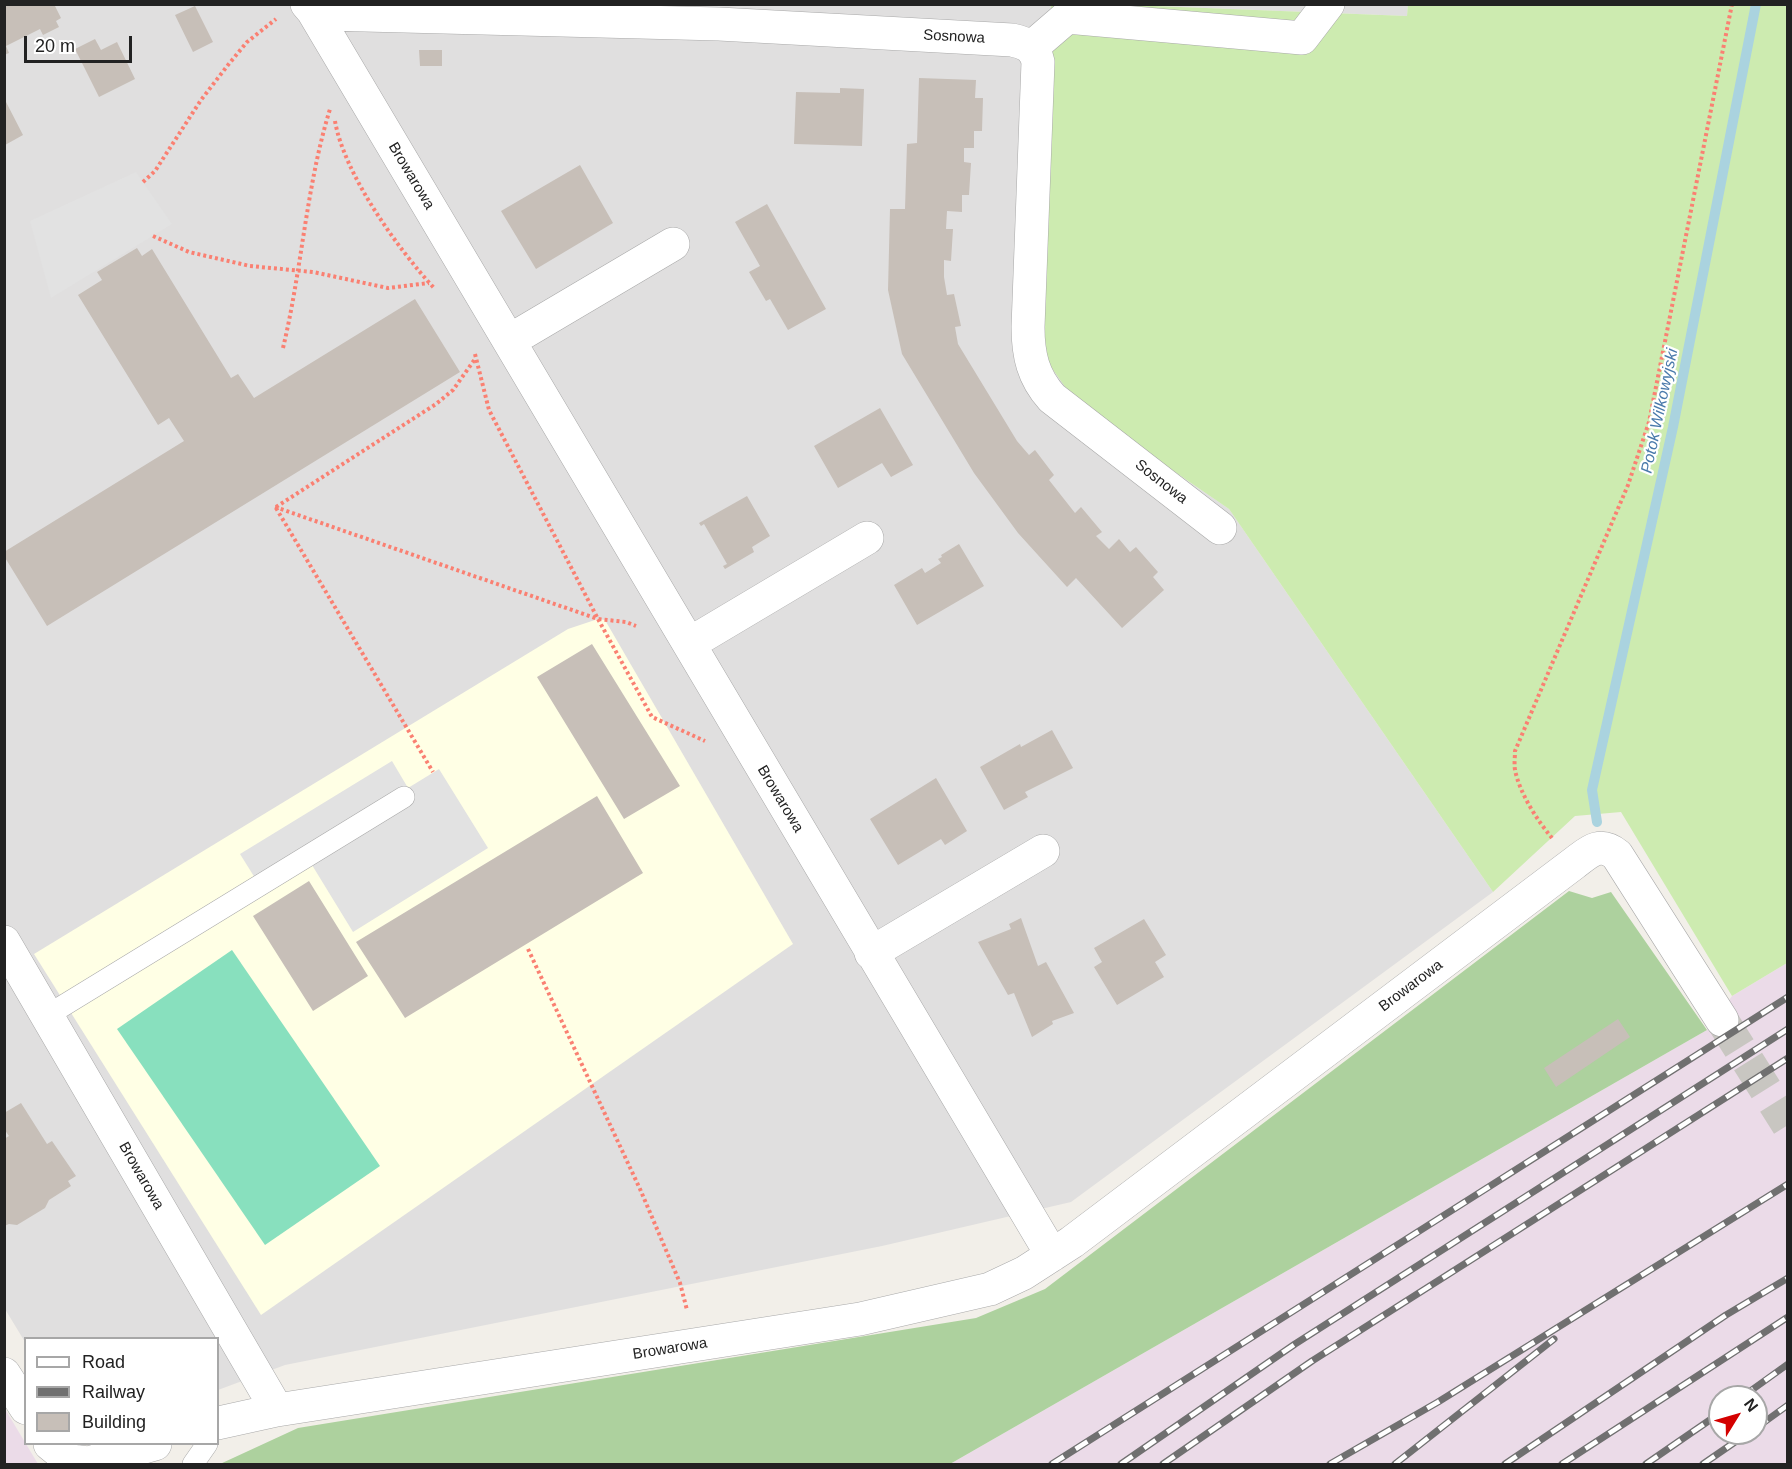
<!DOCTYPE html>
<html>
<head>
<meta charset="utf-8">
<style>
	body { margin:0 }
	#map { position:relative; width:1792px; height:1469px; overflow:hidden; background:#f2efe9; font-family:Arial,sans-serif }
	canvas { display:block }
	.frame { position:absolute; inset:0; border:6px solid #222; pointer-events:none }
	.legend { position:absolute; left:24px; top:1337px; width:195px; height:108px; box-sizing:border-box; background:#fff; border:2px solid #a7a7a7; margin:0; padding:8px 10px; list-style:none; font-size:18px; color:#222 }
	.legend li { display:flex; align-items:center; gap:12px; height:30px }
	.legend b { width:30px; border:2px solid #a7a7a7 }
	.north { position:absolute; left:1708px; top:1385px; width:60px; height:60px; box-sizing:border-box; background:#fff; border:2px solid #a7a7a7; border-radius:50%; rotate:53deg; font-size:16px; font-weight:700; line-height:24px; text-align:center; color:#222 }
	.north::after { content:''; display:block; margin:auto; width:21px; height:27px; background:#d40000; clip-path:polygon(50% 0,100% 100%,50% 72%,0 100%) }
	.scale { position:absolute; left:24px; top:36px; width:108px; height:27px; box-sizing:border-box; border:3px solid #222; border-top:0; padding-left:8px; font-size:18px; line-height:21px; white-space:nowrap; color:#222; -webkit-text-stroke:4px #fff; paint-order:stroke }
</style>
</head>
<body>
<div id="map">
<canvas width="1792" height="1469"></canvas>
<div class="frame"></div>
<ul class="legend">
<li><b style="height:8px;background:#fff"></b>Road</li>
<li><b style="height:8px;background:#707070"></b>Railway</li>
<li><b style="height:16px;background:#c7bfb8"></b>Building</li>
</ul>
<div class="north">N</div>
<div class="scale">20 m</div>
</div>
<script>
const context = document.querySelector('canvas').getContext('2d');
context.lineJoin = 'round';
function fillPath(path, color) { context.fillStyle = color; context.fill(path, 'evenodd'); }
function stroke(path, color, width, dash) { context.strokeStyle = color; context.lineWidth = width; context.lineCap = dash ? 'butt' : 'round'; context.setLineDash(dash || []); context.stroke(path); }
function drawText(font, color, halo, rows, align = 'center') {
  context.font = font + ' Arial,sans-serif'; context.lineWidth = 4.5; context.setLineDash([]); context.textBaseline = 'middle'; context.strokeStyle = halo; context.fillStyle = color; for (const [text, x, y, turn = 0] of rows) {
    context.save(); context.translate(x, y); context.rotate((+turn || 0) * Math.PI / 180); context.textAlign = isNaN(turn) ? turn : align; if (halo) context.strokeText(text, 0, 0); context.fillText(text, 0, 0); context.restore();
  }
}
fillPath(new Path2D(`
	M5,5H1051L1040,322L1115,431L1229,509L1493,892L1071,1202L882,1246L285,1365L218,1390V1338H26L25,1342L5,1309Z
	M1130,5H1408L1407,16Z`), '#e0dfdf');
fillPath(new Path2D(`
	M1787,963V1464H950L1707,1030L1732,996ZM1720,1397H1756V1433H1720Z
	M5,1409L38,1464H5Z`), '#ebdbe8');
fillPath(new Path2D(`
	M598,619L605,620L793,944L261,1315L34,954L568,629Z`), '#ffffe5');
fillPath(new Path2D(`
	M1408,4L1787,5V963L1732,996L1621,812L1575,816L1493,892L1229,509L1115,431L1068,391L1049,364L1040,322L1051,5H1130L1407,16Z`), '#cdebb0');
fillPath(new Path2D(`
	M1569,891L1592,898L1611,892L1707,1030L950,1464H220L298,1428L976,1318L1045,1289Z`), '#add19e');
fillPath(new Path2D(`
	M232,950L380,1166L265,1245L117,1029Z`), '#88e0be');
fillPath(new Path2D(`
	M136,172L172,224L51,298L30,221Z
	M392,761L408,788L439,769L488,848L353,932L312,865L265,894L240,854Z`), '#e2e2e2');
stroke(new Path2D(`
	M1597,822L1592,790L1673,427L1756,4`), '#aad3df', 10);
fillPath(new Path2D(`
	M4,4H54L61,18L56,21L59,27L43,35L40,29L6,46L9,53L4,55Z
	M195,6L213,42L193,52L175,15Z
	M95,39L101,50L117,42L135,79L99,97L75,49Z
	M419,50H442V66H420Z
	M919,78L976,80L975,98H983L982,131H974V148H964V162L971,163L969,195H962V212L947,211L946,229H953L951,261L944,260V277L947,295L954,294L961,326L955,327L958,344L1017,441L1029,455L1035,450L1054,475L1049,480L1075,513L1081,507L1102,532L1096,536L1109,549L1119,539L1130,552L1136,547L1158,572L1153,577L1164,590L1122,628L1076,578L1067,587L1018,533L974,473L902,354L888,290L890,209H905L907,144L917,143Z
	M840,88L864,89L862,146L794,144L796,92L840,93Z
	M5,100L23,135L5,145Z
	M580,165L613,223L536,269L501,211Z
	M767,204L826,309L788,330L770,299L766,301L749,272L760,266L735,222Z
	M137,248L142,256L152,249L231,378L238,374L254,398L415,299L460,372L47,626L4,556V552L184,441L169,418L158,425L78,295L102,280L97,272Z
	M880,408L913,465L891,477L882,463L838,488L814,446Z
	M747,496L770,536L752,547L754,552L725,569L723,566L727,564L704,524L701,526L699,523Z
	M959,544L984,586L917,625L894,585L922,568L925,573L941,563L938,559L942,557L941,555Z
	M592,644L680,786L624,819L537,677Z
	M1052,730L1073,768L1025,792L1028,797L1004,810L980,767L1020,744L1021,747Z
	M936,778L967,831L945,845L941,839L898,865L870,819Z
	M597,796L643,873L405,1018L356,942Z
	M309,881L368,976L313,1011L253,916Z
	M1021,918L1038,966L1046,962L1074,1013L1052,1021L1053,1024L1032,1037L1014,993L1008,995L978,942L1011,929L1009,924Z
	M1144,919L1166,955L1155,962L1164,977L1117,1005L1094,967L1102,962L1094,948Z
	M1618,1019L1630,1037L1556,1087L1544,1068Z
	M21,1103L47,1144L52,1141L76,1176L68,1181L71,1186L49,1200L45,1208L17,1225L9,1224L4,1226V1139L9,1136L4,1129V1113Z`), '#c7bfb8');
stroke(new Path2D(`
	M1722,1020L1788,1125`), '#c8c6c1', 33, [33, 16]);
const service = new Path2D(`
	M48,1015L404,797
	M193,1464L207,1444`);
const minor = new Path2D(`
	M307,4L313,11L325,14L719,24L1012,40C1026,43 1035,47 1038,62L1028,327C1028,355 1033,377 1052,398L1220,528
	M313,11L1052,1255
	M1031,48L1067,17L1302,38L1328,4
	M509,341L673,244
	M689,644L867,538
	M4,942L277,1410
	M871,953L1043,851
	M4,1374L26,1408
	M218,1423L277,1410L860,1319L990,1289L1024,1273L1072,1242L1573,864C1588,853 1599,840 1617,855L1722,1020
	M50,1444L71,1461L88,1463L155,1444`);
stroke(service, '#a9a9a9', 22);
stroke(minor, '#a9a9a9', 34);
stroke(new Path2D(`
	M335,121C344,174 398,249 434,288
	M143,182L155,171L201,100L228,65L247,42L276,19
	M153,236L189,252L250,266L313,272L388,288L429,283
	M283,348C302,269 306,187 330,109
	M475,354L489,410L598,619L626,622L636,626
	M275,507L598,619L652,717L705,741
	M276,507L436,404L453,390L475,359
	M276,508L433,772
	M1552,838C1537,820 1520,794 1515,770C1514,764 1515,757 1515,751L1628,485L1649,422L1732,4
	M528,949L640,1189L680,1283L687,1310`), '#fa8072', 4, [3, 3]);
stroke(service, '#fff', 21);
stroke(minor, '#fff', 33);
const rail = new Path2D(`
	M1742,1397L1788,1364
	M1756,1428L1788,1405
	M1052,1464L1788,997
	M1121,1464L1295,1344L1788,1029
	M1163,1464L1312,1361L1788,1058
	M1330,1464L1438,1402L1788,1184
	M1395,1464L1554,1339
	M1505,1464L1726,1315L1788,1278
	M1562,1464L1788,1317
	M1646,1464L1720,1413
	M1703,1464L1748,1433`);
stroke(rail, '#707070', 7);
stroke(rail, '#fff', 4.5, [14]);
drawText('15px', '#222', '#fff', [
	["Sosnowa",954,37,3],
	["Browarowa",411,176,59],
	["Sosnowa",1161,482,38],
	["Browarowa",780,799,59],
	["Browarowa",1411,986,-37],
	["Browarowa",141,1176,60],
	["Browarowa",670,1349,-9]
]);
drawText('italic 16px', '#4a7aab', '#fff', [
	["Potok Wilkowyjski",1660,411,-78]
]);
</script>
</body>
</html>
